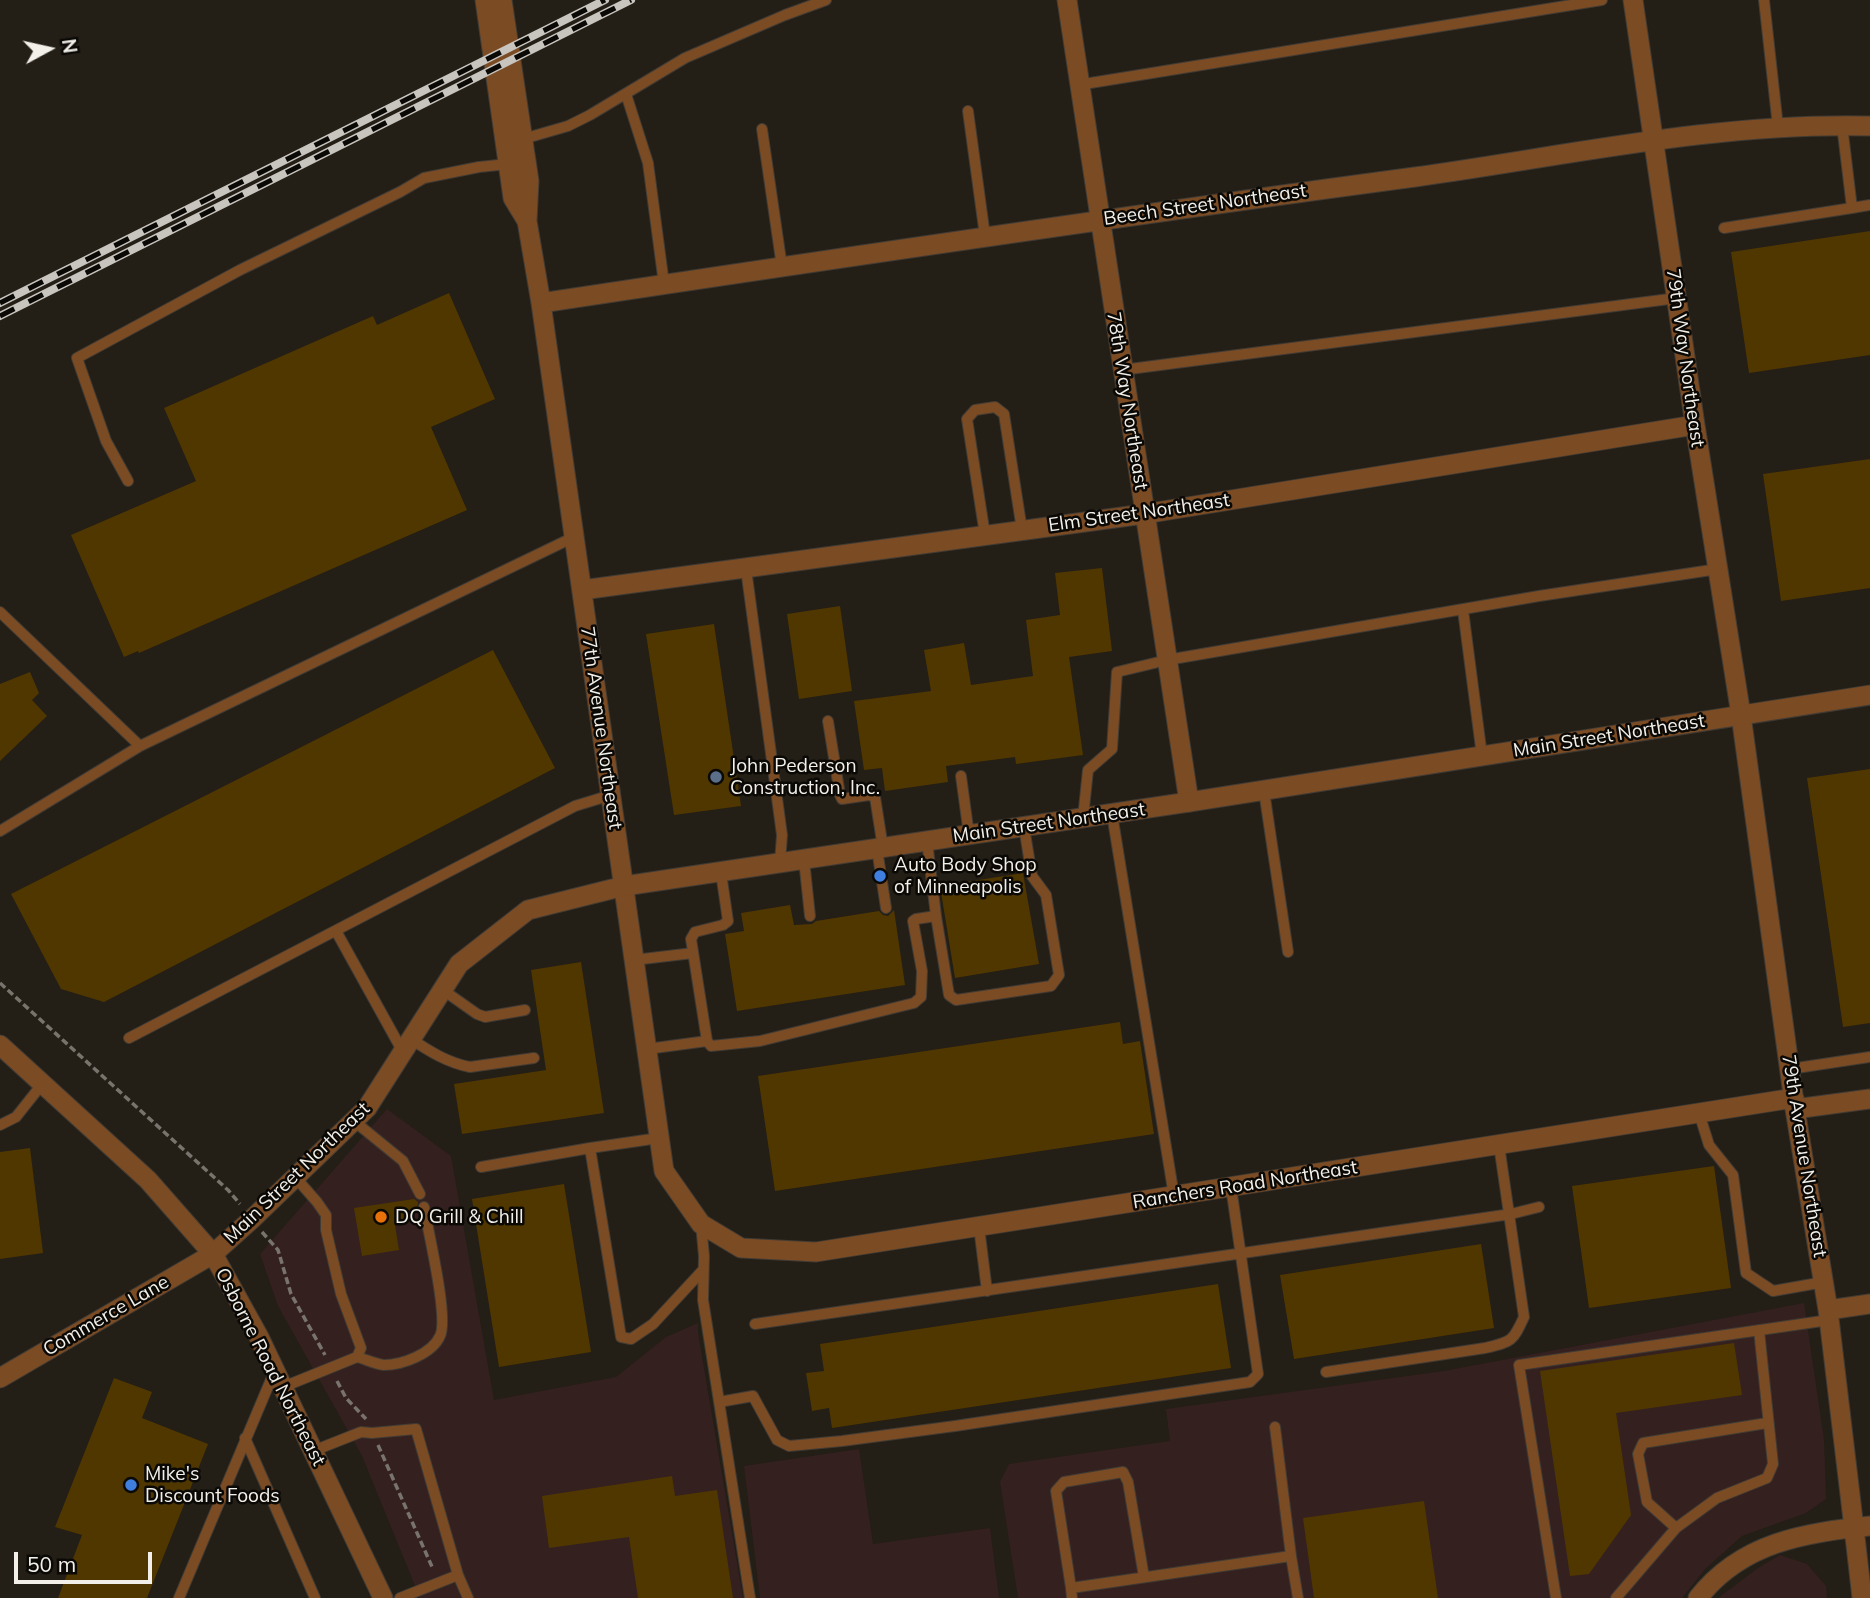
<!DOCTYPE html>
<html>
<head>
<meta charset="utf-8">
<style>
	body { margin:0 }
	#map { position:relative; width:1870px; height:1598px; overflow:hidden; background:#231e16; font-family:Mulish,sans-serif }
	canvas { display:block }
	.north { position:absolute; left:14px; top:14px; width:70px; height:70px; -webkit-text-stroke:5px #0b0906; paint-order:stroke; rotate:82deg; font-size:19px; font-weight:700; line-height:28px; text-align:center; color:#f3f0ea }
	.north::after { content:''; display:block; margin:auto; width:24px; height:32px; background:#f3f0ea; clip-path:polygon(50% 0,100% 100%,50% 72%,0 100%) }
	.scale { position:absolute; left:14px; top:1552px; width:138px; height:32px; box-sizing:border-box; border:4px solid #f3f0ea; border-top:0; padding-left:9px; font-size:21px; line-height:24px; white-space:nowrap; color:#f3f0ea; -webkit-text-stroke:5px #0b0906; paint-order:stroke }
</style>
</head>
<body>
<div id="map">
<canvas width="1870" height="1598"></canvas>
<div class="north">N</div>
<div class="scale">50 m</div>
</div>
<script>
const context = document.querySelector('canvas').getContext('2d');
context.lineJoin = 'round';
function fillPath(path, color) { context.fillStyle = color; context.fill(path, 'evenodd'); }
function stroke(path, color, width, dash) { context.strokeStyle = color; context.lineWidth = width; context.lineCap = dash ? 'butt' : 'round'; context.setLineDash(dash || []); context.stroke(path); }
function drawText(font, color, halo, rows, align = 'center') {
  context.font = font + ' Mulish,sans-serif'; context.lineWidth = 5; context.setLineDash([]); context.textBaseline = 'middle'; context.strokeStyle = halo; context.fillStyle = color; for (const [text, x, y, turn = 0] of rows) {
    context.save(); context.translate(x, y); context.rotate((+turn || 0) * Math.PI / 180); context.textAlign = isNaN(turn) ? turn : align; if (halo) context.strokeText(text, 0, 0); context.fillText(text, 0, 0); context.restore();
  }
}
fillPath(new Path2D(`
	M387,1109L451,1156L494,1400L616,1377L666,1337L698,1323V1333L743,1598H420L362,1456L278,1306L260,1254Z
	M1804,1303L1824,1440L1826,1499L1806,1513L1742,1536L1705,1569L1682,1598H1018L1000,1482L1009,1464L1170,1441L1166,1409L1444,1371Z
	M859,1449L873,1544L990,1528L999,1598H760L744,1466Z
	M1780,1555L1807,1564L1826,1586L1827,1598H1718L1758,1568Z`), '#34201f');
fillPath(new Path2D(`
	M1870,231V355L1749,373L1731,252Z
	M449,293L495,399L431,427L467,510L139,653L138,651L124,657L71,535L196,481L164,408L373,316L377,325Z
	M1870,459V588L1781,601L1763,474Z
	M1102,568L1112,651L1069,657L1083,755L1016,764L1015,757L946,766L948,782L885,791L882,768L864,770L854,701L931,691L924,650L964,643L971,685L1033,676L1026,620L1060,615L1055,573Z
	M840,606L852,691L799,699L787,614Z
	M714,624L741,806L674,815L646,634Z
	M493,650L555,768L104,1002L61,989L11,894Z
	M30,672L39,693L32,700L47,716L0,761V684Z
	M1870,769V1023L1843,1027L1807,778Z
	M1023,873L1039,964L955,978L940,886Z
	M790,905L794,925L812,924L816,921L879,911L883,915L888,916L894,910L905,985L737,1011L725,934L744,931L741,913Z
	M581,962L604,1113L462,1134L454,1084L546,1070L531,970Z
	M1120,1022L1123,1044L1140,1041L1154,1134L775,1191L758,1076Z
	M30,1148L43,1253L0,1259V1152Z
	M1714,1166L1731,1288L1589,1308L1572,1186Z
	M564,1184L591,1352L499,1367L472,1199Z
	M414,1199L418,1202L417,1211L395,1225L399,1250L362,1256L354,1208Z
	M1481,1244L1494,1328L1294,1359L1280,1275Z
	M1218,1284L1231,1368L832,1428L829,1408L812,1411L806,1373L824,1371L820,1344Z
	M1734,1343L1742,1395L1616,1413L1631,1515L1589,1574L1570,1576L1540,1371Z
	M114,1378L152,1392L142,1418L208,1444L147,1598H58L82,1535L55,1527Z
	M672,1476L675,1496L717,1490L733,1598H638L629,1537L549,1548L542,1496Z
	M1424,1501L1438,1598H1314L1303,1518Z`), '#503700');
const service = new Path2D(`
	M1764,0L1778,127
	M1078,85L1602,0
	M626,94L648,163L664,284
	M968,111L985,236
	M762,129L782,267
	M523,139L568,126L590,115L685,58L785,15L826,0
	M1852,208L1870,205
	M1724,228L1852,208L1842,125
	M1122,370L1677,298
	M128,481L106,441L77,358L240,270L400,192L424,178L479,167L508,164
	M985,535L967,419L975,410L995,407L1004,414L1022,530
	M746,569L782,835L780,863
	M1463,610L1482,756
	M0,612L140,746
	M828,721L840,795L842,799L869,795L875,797L883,848
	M961,776L969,835
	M1264,791L1288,952
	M1112,814L1174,1196
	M1083,818L1088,770L1112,749L1117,672L1167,660L1539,596L1718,569
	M0,831L140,746L574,537
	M877,849L886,908
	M804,860L810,916
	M721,873L728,921L723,925L695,932L691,939L707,1041L711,1046L760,1041L914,1003L921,997L922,971L913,921L916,919L936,916L927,841
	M936,916L949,995L956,1000L1051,986L1059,975L1046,895L1032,876L1024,827
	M336,931L403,1052
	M634,960L693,953
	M443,990L477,1014L485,1017L525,1010
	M129,1038L575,806L611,795
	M411,1039C429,1051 448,1063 470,1067L534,1058
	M647,1049L707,1041
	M1790,1069L1870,1057
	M1699,1113L1709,1145L1733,1175L1746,1273L1773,1291L1824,1282
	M354,1121L403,1161L420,1194
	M0,1125L16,1117L43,1083
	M590,1148L621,1337L631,1339L653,1324L703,1270
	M481,1167L590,1148L659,1138
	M701,1224L704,1256L703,1300L750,1598
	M979,1227L987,1291
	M755,1324L1511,1214L1539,1207
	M357,1357C365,1359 375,1364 384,1365C402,1365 432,1354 440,1336C449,1318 428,1231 424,1207
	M1326,1372L1485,1348C1512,1342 1513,1341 1524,1317L1499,1145
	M283,1387L357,1357L361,1348L341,1294L326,1230V1215L317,1202L296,1178
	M719,1402L753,1396L777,1440L789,1446L842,1441L955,1426L1250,1382L1258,1374L1231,1187
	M1275,1427L1291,1556
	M245,1438L315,1598
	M313,1451L361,1432L372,1433L416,1429L458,1575L468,1598
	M1676,1528L1647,1502L1638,1454L1643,1443L1767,1423
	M1071,1588L1056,1491L1064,1482L1123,1472L1128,1482L1144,1577
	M179,1598L275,1370
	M400,1598L458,1575
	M1072,1598L1071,1588L1291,1556L1298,1598
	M1556,1598L1519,1365L1829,1320
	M1616,1598L1676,1528L1717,1498L1767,1478L1773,1464L1759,1330`);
const minor = new Path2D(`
	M485,0L513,198L527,221
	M502,0L529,181L527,221L541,303L664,1171L701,1224L741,1248L816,1252L1794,1098
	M1067,0L1189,802
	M1633,0L1695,425L1741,715L1795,1109L1828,1310L1854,1528
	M541,303C832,259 1123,216 1415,177C1566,156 1716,122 1870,126
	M582,590L1144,514L1695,425
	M1795,1109L1870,1099
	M1828,1310L1870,1304`);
const tertiary = new Path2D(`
	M0,1045L148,1180L213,1254L259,1337L383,1598
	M0,1378L213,1254L252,1219L367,1108L459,964L528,910L624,886L1189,802L1870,695
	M1854,1528L1862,1598
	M1698,1598C1742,1542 1804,1533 1870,1526`);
stroke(service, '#403b34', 12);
stroke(minor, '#403b34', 21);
stroke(tertiary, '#403b34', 21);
stroke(new Path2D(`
	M0,983L228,1190L240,1204
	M262,1232L278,1250L291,1294L325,1355
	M337,1381L346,1398L366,1419
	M378,1445L433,1569`), '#78736c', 3.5, [7, 3.5]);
stroke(service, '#7b4b24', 10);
stroke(minor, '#7b4b24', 19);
stroke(tertiary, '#7b4b24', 19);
const rail = new Path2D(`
	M0,303L605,0
	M0,316L631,0`);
stroke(rail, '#c8c4be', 8);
stroke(rail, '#0b0906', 5, [16]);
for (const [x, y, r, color] of [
	[716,777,7,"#5c6f8a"],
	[880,876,7,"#3f7fe0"],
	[381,1217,7,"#e8710a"],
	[131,1485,7,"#3f7fe0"]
]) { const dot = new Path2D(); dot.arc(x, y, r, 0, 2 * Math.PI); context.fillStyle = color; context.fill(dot); stroke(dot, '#0b0906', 2.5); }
drawText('19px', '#f3f0ea', '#0b0906', [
	["Beech Street Northeast",1205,205,-8],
	["79th Way Northeast",1685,358,82],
	["78th Way Northeast",1127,401,81],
	["Elm Street Northeast",1139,513,-8],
	["77th Avenue Northeast",601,728,82],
	["Main Street Northeast",1609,736,-9],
	["Main Street Northeast",1049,823,-8],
	["79th Avenue Northeast",1804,1156,81],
	["Main Street Northeast",297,1173,-44],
	["Ranchers Road Northeast",1245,1185,-9],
	["Commerce Lane",106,1316,-30],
	["Osborne Road Northeast",270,1367,63]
]);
drawText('19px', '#f3f0ea', '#0b0906', [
	["John Pederson",730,766],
	["Construction, Inc.",730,788],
	["Auto Body Shop",894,865],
	["of Minneapolis",894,887],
	["DQ Grill & Chill",395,1217],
	["Mike's",145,1474],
	["Discount Foods",145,1496]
], 'left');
</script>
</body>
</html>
